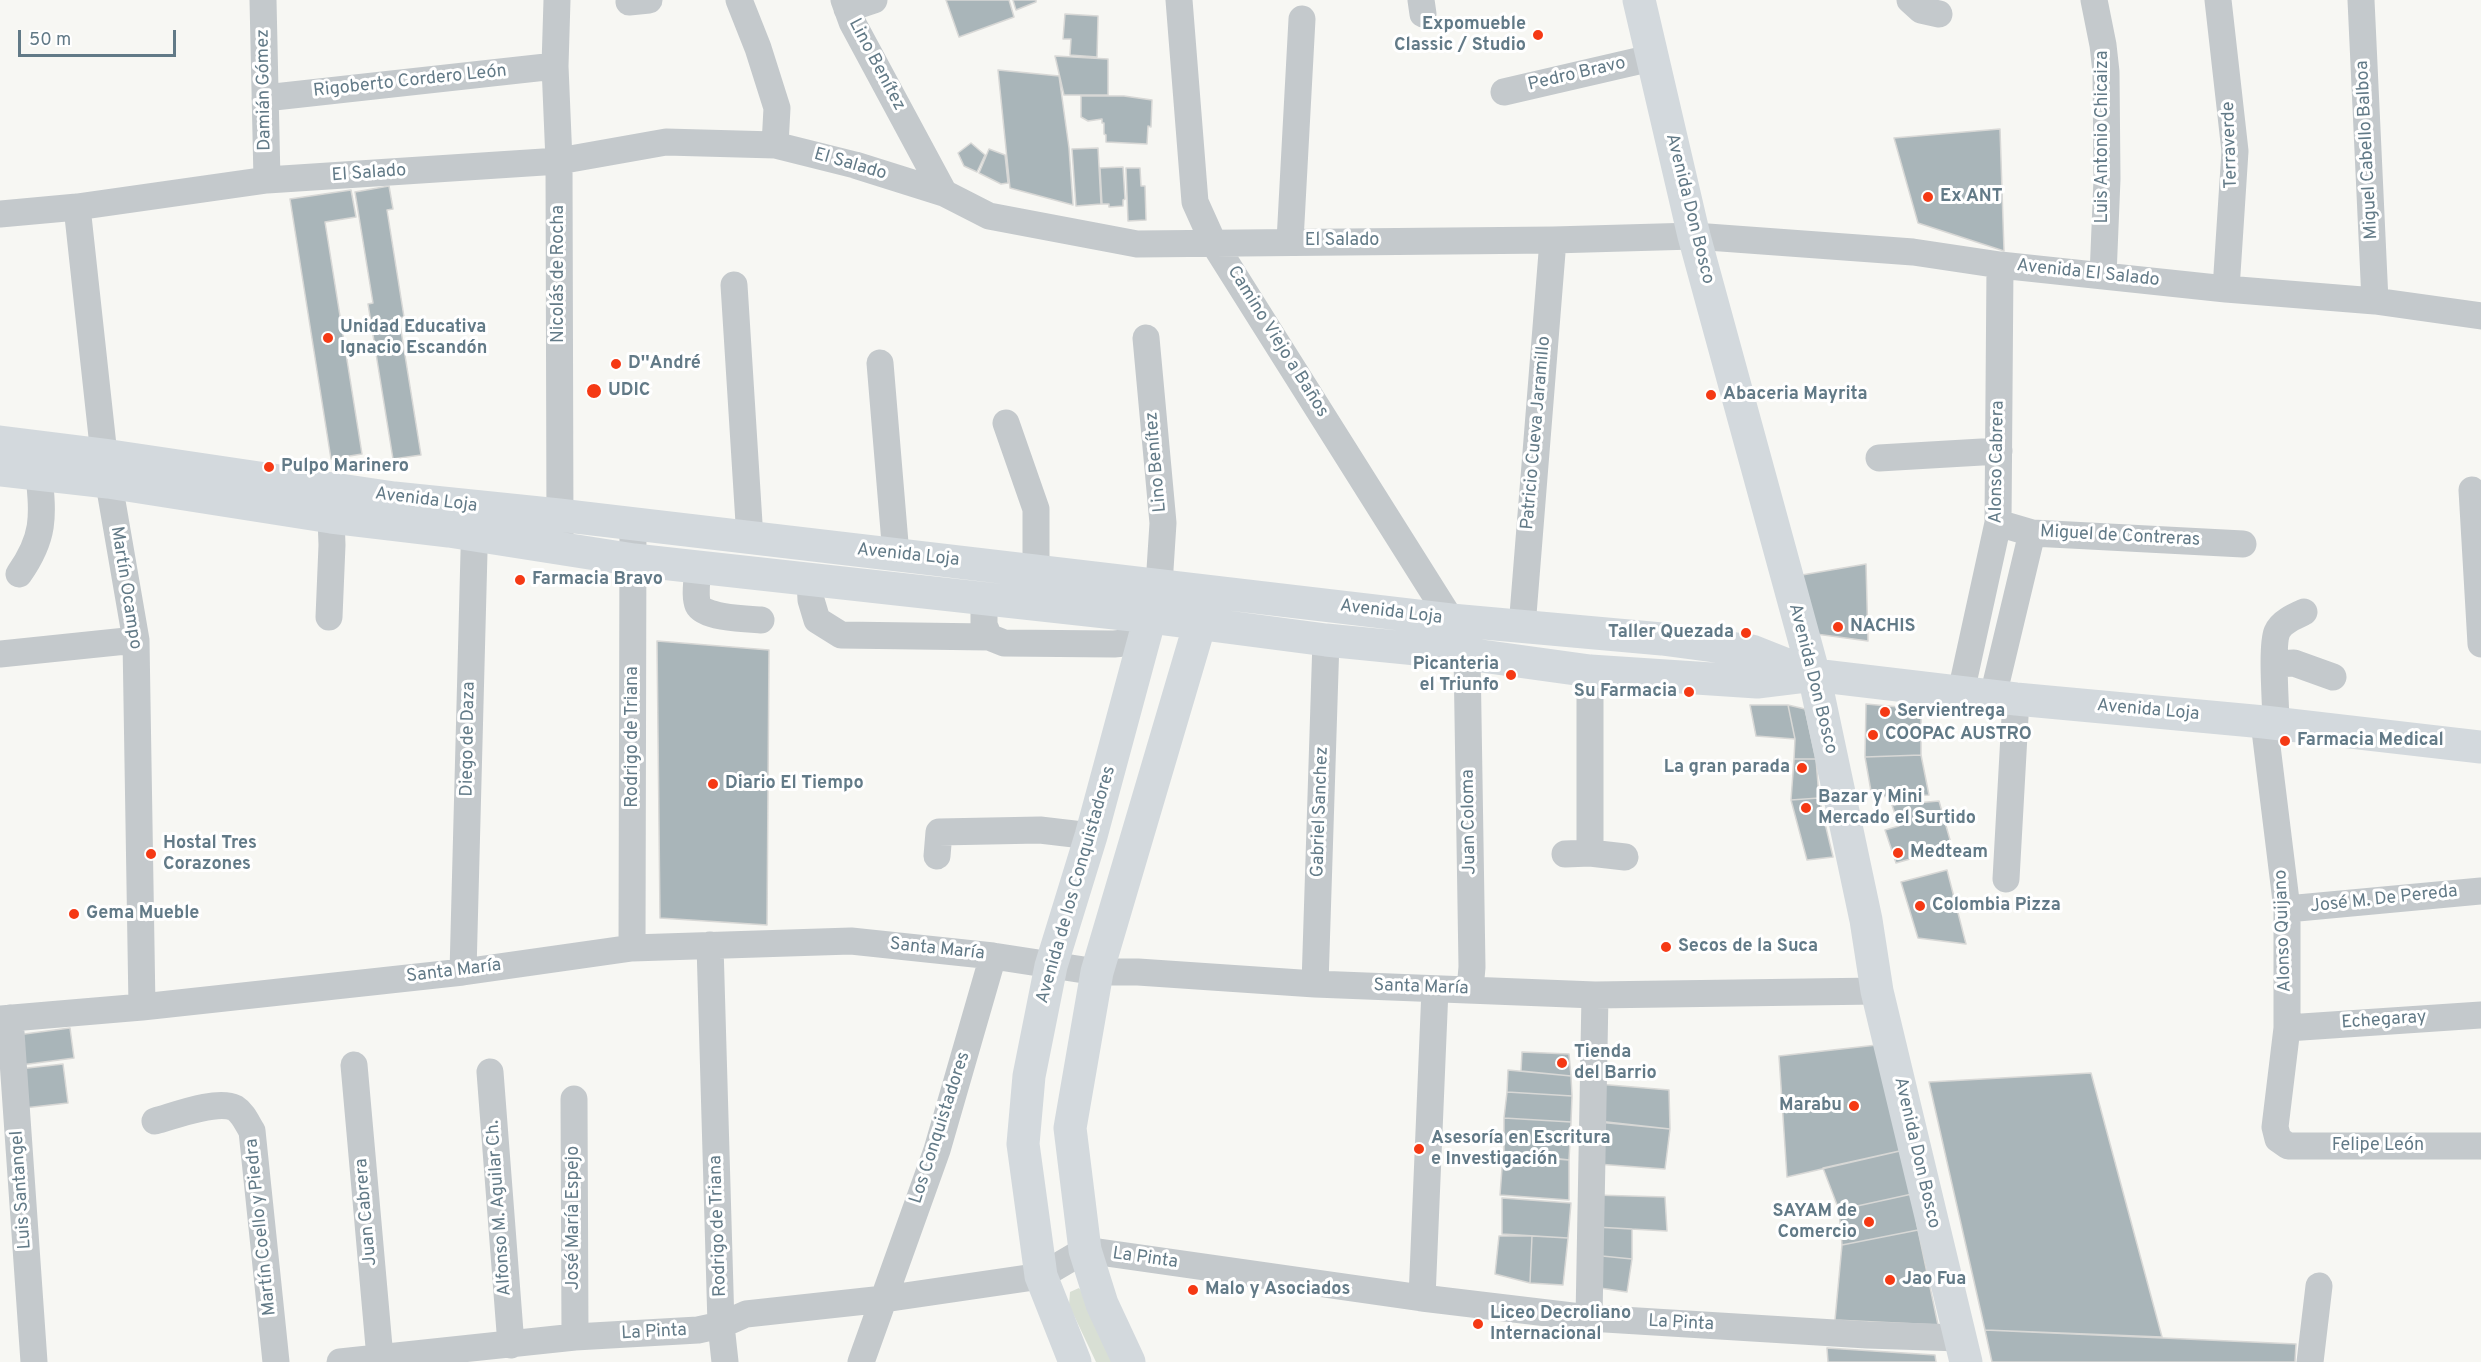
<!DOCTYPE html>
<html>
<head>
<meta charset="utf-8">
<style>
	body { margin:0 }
	#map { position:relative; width:2481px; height:1362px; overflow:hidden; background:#f7f7f3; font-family:Overpass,sans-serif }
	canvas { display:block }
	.scale { position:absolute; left:18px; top:30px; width:158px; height:27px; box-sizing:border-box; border:3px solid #627a87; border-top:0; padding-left:8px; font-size:18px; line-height:21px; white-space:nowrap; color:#627a87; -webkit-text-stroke:4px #fff; paint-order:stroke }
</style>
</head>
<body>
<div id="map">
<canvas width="2481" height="1362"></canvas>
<div class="scale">50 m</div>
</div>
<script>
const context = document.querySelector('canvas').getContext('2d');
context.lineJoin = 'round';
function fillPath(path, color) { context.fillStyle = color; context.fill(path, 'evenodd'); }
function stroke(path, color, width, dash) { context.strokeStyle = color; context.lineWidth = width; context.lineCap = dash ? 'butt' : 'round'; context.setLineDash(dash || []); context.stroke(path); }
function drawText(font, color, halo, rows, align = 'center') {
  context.font = font + ' Overpass,sans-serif'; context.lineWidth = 6; context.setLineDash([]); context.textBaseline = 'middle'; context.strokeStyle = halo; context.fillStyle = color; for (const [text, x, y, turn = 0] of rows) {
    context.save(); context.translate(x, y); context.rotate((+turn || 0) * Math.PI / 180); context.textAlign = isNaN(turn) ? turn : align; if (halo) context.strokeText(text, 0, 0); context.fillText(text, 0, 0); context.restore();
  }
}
fillPath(new Path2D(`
	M1079,1288L1086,1297L1114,1362H1096L1069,1305L1070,1292Z`), '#d8dfd4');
const building = new Path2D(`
	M946,0H1009L1014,17L959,37Z
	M1013,0H1036V2L1016,10Z
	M1065,14L1098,16L1097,57L1070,55L1071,39H1063Z
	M1055,56L1108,59V95H1064Z
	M998,70L1059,76L1069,148L1073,205L1010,188Z
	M1081,96H1124L1152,100L1151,127L1148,126L1147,144L1106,142V135L1104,134V123H1102V119L1088,121L1081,117Z
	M2000,129L2004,251L1918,223L1894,138Z
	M971,143L985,155L977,172L964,166L958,153Z
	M1098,148L1101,204L1076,206L1072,149Z
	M989,149L1005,155L1008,183L1001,184L979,173Z
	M1123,167L1125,199L1123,200V206L1109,207V204H1102L1100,168Z
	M1126,168H1140L1141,186H1145L1146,220L1128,221Z
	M389,186L393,209L387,210L404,317L399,318L421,455L393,459L368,304L373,303L355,192Z
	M351,190L356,217L325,222L362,454L331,459L290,199Z
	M1866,564L1868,641L1816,634L1802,575Z
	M657,641L769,650L767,925L660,918Z
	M1866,704L1921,709V755L1865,757Z
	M1750,705H1788L1795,739L1756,736Z
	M1788,705L1805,709L1816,759H1794L1795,739Z
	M1921,755L1929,795L1872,797L1865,757Z
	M1794,759H1816L1819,798L1791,800Z
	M1819,798L1833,857L1807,860L1791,800Z
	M1939,801L1952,847L1896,863L1885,830L1899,826L1892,805Z
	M1947,870L1966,944L1918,938L1901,882Z
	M70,1028L74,1058L21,1065L17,1035Z
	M1877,1045L1904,1150L1787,1177L1779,1056Z
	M1522,1052L1569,1054L1571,1076L1521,1071Z
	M63,1064L68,1103L24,1108L19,1069Z
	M1508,1070L1571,1076L1572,1096L1507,1092Z
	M2091,1073L2162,1337L1985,1330L1929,1082Z
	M1598,1084L1669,1090L1670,1129L1598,1121Z
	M1507,1092L1572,1096L1571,1122L1504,1118Z
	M1504,1118L1571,1122L1569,1160L1504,1152Z
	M1598,1122L1670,1129L1665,1169L1597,1164Z
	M1904,1150L1912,1194L1839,1210L1823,1168Z
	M1503,1155L1569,1160V1200L1500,1195Z
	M1912,1194L1918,1230L1842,1245L1839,1210Z
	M1594,1195L1665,1197L1667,1231L1595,1227Z
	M1502,1198L1571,1203L1568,1238L1502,1234Z
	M1595,1227L1632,1229V1259L1592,1255Z
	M1918,1230L1938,1325L1835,1320L1842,1245Z
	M1499,1236H1532L1530,1283L1495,1274Z
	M1532,1236L1568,1238L1563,1285L1530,1283Z
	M1592,1255L1632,1259L1627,1292L1593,1287Z
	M1985,1330L2296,1344L2295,1362H1992Z
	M1827,1348L1935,1355L1936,1362H1828Z`);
fillPath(building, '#a9b5b9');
stroke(building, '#d8d8d6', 1.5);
stroke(new Path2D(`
	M263,0L267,180
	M557,0L555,66L559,161L560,534
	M739,0L758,48L777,108L775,145
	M844,0L852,22L944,193
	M1179,0L1195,202L1213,242L1451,620L1467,654L1472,967L1470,990
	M1421,0L1423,14
	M1910,0L1921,10L1939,14
	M2094,0L2103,45L2106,72L2107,179L2103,276
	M2218,0L2235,151L2226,289
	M2361,0L2375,301
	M629,2L649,0
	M847,9L874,0
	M1504,92L1651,58
	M265,98L555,66
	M77,207L104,455L136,640L142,1007
	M0,214L77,207L267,180L559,161L666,142L775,145L855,165L944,193L989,216L1137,244L1553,240L1694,236L1913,252L2000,265L2226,289L2375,301L2481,316
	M1290,241L1302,19
	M734,285L750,539
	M1146,338L1163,523L1159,585
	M880,363L896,555
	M1006,423L1036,509V570
	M1879,458L1999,451
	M2472,490L2481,644
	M1998,523L2032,533L2243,544
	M697,567C698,578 694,595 698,605C704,618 748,619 761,620
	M19,574C45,537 43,517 39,474
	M810,580L811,600L817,620L841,635L989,637
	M984,599V625L989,637L1004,643L1114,644L1144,641
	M329,617L332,545L331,517
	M1522,627L1553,240
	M0,654L136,640
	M2275,664L2294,663L2333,677
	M1590,671V853L1625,857
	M1961,692L1998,523L2000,265
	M1993,696L2032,533
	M2264,722L2287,909V1028L2275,1127L2278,1139L2288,1146H2481
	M2276,724C2276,705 2271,647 2277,632C2281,622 2295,616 2304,612
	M1565,854L1590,853
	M937,856L939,832L1040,830L1091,836
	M2006,879L2016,699
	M2287,909L2481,891
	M710,945L721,1325L725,1362
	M632,948L633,525
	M463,972L475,514
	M1315,984L1326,640
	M10,1018L34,1362
	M0,1019L142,1007L463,972L632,948L851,941L993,956L1097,972H1138L1315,984L1595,995L1877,991
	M2287,1028L2481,1015
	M354,1065L380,1358
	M490,1072L511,1345
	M574,1099L575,1337
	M155,1121C174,1116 217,1099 235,1108C243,1113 247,1123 252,1131L276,1362
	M1422,1298L1435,989
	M1589,1318L1595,995
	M340,1362L575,1337L698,1330L721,1325L746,1314L884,1299L1041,1276L1085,1250L1422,1298L1589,1318L1867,1335L1960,1338
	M861,1362L937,1150L993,956
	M2310,1362L2319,1286`), '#c4c9cc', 27);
stroke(new Path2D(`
	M1639,0L1694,236L1814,675L1866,920L1877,991L1966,1362
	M0,442L104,455L394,498L559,515L1451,620L1662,639L1752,651L1810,674
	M0,470L108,482L331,517L449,531L634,560L1151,617L1326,640L1467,654L1590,671L1757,682L1814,675L2016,699L2264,722L2481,747
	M1075,1362L1041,1276L1023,1144L1029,1076L1051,966L1091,836L1156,595
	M1129,1362L1102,1304L1085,1250L1070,1128L1097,972L1206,603`), '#d3d9dd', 33);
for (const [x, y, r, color] of [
	[1538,35,6,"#f53914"],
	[1928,197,6,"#f53914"],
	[328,338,6,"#f53914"],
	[616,364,6,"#f53914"],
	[594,391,8,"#f53914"],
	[1711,395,6,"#f53914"],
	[269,467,6,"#f53914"],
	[520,580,6,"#f53914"],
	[1838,627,6,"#f53914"],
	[1746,633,6,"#f53914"],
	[1511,675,6,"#f53914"],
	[1689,692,6,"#f53914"],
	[1885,712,6,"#f53914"],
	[1873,735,6,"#f53914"],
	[2285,741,6,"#f53914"],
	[1802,768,6,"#f53914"],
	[713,784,6,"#f53914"],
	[1806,808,6,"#f53914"],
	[1898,853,6,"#f53914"],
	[151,854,6,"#f53914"],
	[1920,906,6,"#f53914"],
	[74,914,6,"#f53914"],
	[1666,947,6,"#f53914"],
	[1562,1063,6,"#f53914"],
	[1854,1106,6,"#f53914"],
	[1419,1149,6,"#f53914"],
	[1869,1222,6,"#f53914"],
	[1890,1280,6,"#f53914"],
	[1193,1290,6,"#f53914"],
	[1478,1324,6,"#f53914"]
]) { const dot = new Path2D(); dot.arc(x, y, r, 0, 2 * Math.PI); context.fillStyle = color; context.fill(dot); stroke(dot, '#fff', 2); }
drawText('bold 18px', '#627a87', '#fff', [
	["Expomueble",1526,25,"right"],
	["Classic / Studio",1526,46,"right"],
	["Ex ANT",1940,197],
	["Unidad Educativa",340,328],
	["Ignacio Escandón",340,349],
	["D''André",628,364],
	["UDIC",608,391],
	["Abaceria Mayrita",1723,395],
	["Pulpo Marinero",281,467],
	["Farmacia Bravo",532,580],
	["NACHIS",1850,627],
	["Taller Quezada",1734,633,"right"],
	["Picanteria",1499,665,"right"],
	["el Triunfo",1499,686,"right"],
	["Su Farmacia",1677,692,"right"],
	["Servientrega",1897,712],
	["COOPAC AUSTRO",1885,735],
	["Farmacia Medical",2297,741],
	["La gran parada",1790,768,"right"],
	["Diario El Tiempo",725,784],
	["Bazar y Mini",1818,798],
	["Mercado el Surtido",1818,819],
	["Hostal Tres",163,844],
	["Corazones",163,865],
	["Medteam",1910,853],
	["Colombia Pizza",1932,906],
	["Gema Mueble",86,914],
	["Secos de la Suca",1678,947],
	["Tienda",1574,1053],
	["del Barrio",1574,1074],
	["Marabu",1842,1106,"right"],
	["Asesoría en Escritura",1431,1139],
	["e Investigación",1431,1160],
	["SAYAM de",1857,1212,"right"],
	["Comercio",1857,1233,"right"],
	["Jao Fua",1902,1280],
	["Malo y Asociados",1205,1290],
	["Liceo Decroliano",1490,1314],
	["Internacional",1490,1335]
], 'left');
drawText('18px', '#627a87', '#fff', [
	["Lino Benítez",876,65,62],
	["Pedro Bravo",1577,75,-13],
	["Rigoberto Cordero León",410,82,-6],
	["Damián Gómez",265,90,-91],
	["Luis Antonio Chicaiza",2103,137,-90],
	["Terraverde",2231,145,-92],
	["Miguel Cabello Balboa",2368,150,-93],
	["El Salado",850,165,16],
	["El Salado",369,174,-4],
	["Avenida Don Bosco",1689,209,76],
	["El Salado",1342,241],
	["Nicolás de Rocha",559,274,-90],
	["Avenida El Salado",2088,274,6],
	["Camino Viejo a Baños",1277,342,58],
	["Patricio Cueva Jaramillo",1537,433,-85],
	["Lino Benítez",1157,462,-95],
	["Alonso Cabrera",1998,462,-89],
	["Avenida Loja",426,501,7],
	["Miguel de Contreras",2120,537,3],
	["Avenida Loja",908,556,6],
	["Martín Ocampo",125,588,81],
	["Avenida Loja",1391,613,7],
	["Avenida Don Bosco",1812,679,76],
	["Avenida Loja",2148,711,5],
	["Rodrigo de Triana",633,737,-90],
	["Diego de Daza",469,739,-89],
	["Gabriel Sanchez",1321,812,-88],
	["Juan Coloma",1470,822,-91],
	["Avenida de los Conquistadores",1077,885,-74],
	["José M. De Pereda",2384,900,-6],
	["Alonso Quijano",2284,931,-92],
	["Santa María",937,950,6],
	["Santa María",454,972,-7],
	["Santa María",1421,988,2],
	["Echegaray",2384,1021,-4],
	["Los Conquistadores",941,1128,-72],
	["Felipe León",2378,1146],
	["Avenida Don Bosco",1916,1153,77],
	["Luis Santangel",22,1190,-94],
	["Alfonso M. Aguilar Ch.",500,1208,-94],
	["Juan Cabrera",367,1212,-95],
	["José María Espejo",574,1218,-90],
	["Rodrigo de Triana",719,1226,-92],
	["Martín Coello y Piedra",262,1227,-96],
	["La Pinta",1145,1259,8],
	["La Pinta",1681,1324,3],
	["La Pinta",654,1333,-3]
]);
</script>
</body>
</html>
